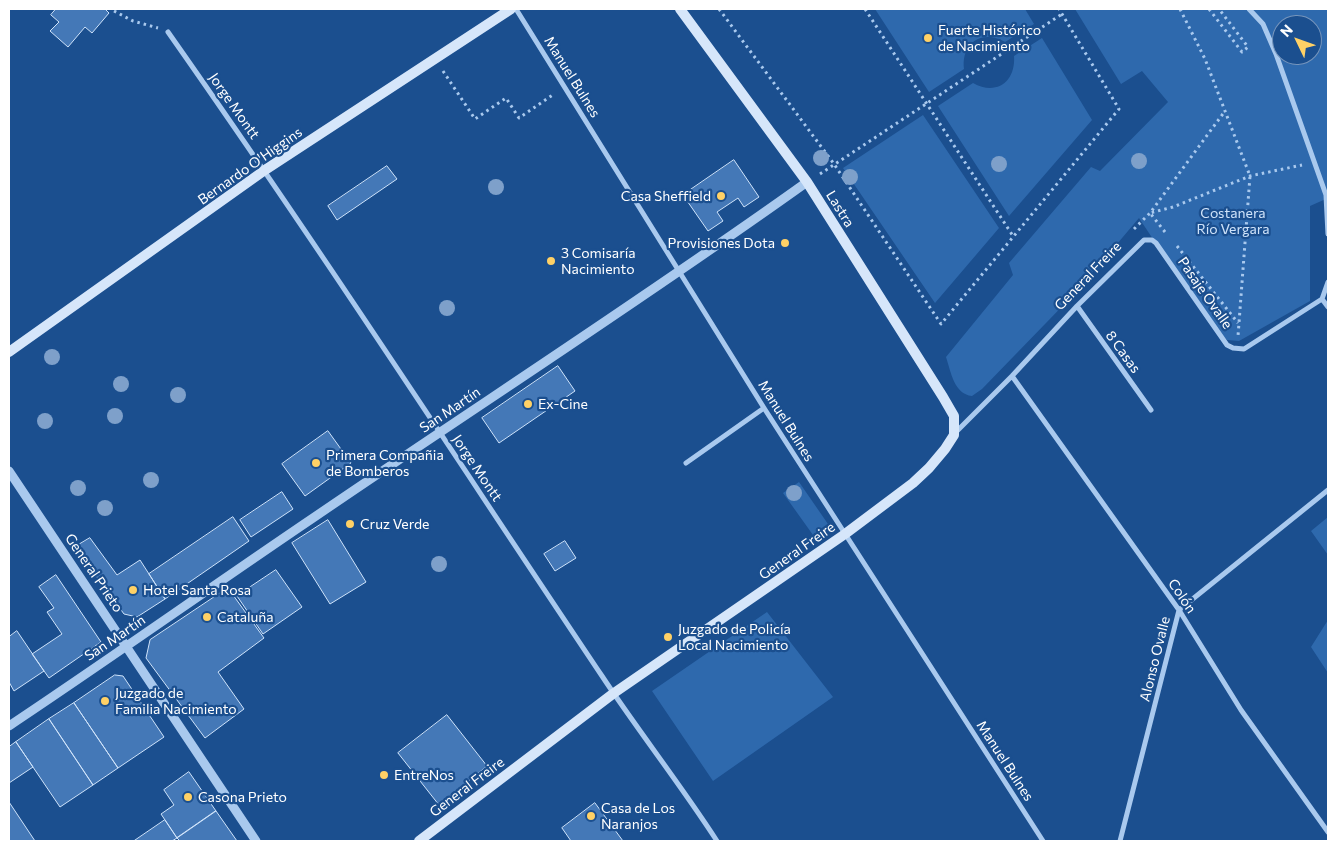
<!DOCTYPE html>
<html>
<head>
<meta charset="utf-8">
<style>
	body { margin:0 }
	#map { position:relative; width:1337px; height:850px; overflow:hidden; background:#1b4f8f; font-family:Commissioner,sans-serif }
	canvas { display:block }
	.frame { position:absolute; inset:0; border:10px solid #fff; pointer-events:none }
	.north { position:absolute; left:1272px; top:15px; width:50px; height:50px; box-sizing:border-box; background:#1b4f8f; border:1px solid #7695bc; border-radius:50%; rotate:312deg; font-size:14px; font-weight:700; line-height:20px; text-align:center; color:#fff }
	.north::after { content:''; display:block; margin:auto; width:18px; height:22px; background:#ffd166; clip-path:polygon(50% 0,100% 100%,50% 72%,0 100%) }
</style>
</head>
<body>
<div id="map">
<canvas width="1337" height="850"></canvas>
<div class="frame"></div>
<div class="north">N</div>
</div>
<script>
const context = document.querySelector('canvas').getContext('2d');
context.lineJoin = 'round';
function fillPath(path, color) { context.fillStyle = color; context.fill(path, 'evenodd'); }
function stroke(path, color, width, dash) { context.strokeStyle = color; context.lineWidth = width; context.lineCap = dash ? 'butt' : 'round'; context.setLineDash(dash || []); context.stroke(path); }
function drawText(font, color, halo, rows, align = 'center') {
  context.font = font + ' Commissioner,sans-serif'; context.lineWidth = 4.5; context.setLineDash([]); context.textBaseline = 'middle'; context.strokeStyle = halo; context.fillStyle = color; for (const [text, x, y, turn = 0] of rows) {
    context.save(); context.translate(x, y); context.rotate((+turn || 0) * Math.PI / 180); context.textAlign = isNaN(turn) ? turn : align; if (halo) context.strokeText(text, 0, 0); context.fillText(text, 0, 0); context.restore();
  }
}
fillPath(new Path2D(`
	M875,9H1025L1034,24L1005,42C982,29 961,43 964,69L929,92Z
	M1075,9H1328V198L1310,206V301L1239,341L1227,340L1208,322L1139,218L1078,290L982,389L972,396C954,394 951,372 946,357L1013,275L1009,263L1091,167L1100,171L1168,102L1142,71L1121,84ZM1282,25H1312V55H1282Z
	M1042,38L1092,120L1009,216L938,106L973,83C996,96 1016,82 1014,56Z
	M923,115L999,228L935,303L843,168Z
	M799,482L828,524L813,535L783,493Z
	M1328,517V555L1311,531Z
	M767,612L833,697L713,781L652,691Z
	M1328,620V673L1311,647Z`), '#2e69ad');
const building = new Path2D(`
	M56,9H105L109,13L92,33L85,27L68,47L50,31L59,22L51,15Z
	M734,160L759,197L744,207L738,198L717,212L723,221L708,231L683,195Z
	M387,166L397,179L337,220L328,206Z
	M558,366L575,391L499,443L482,418Z
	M328,431L351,463L305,496L282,464Z
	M282,492L293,509L251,537L240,520Z
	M233,517L249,541L165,599L149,574Z
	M328,520L366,582L330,604L292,543Z
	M90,538L117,575L140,560L165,599L137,617L124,614L75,547Z
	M565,541L576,558L555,571L544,554Z
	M276,570L302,607L263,634L237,596Z
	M56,575L101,642L49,678L32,654L62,634L47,612L54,608L39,587Z
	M228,588L264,638L218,672L244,709L205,738L146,658L150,640Z
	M17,631L44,671L14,691L9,682V637Z
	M115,675L123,676L164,737L118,768L74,703Z
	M74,703L118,768L93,785L49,719Z
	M447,715L487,766L439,805L398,753Z
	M49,719L93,785L60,807L16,742Z
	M16,742L33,767L9,783V747Z
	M189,772L216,811L177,838L161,814L174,805L164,790Z
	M9,802L35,841H9Z
	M595,803L623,841H571L562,828Z
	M216,811L237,841H180L177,838Z
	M165,820L177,838L172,841H134Z`);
fillPath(building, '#4478b7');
stroke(building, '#cfe3fa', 1);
stroke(new Path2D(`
	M719,9L834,164L941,324L1119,109L1059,9
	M865,9L1013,236
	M1180,9L1205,59L1250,176L1238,336
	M1209,9L1242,52L1248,47L1219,9
	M114,11L133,21L158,28
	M443,71L475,119L506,98L519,118L554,94
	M820,174L1062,14
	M1134,229L1150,213L1225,111
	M1165,232L1150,213L1173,207L1250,176L1302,165
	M1177,246L1238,323`), '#a9c9ee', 3, [2.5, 4]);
stroke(new Path2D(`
	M516,9L764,408L1043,841
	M1249,9L1263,24L1276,54L1326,195L1328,234
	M168,32C317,244 458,461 602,676C639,732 681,785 717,841
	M1322,299L1328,282
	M1322,299L1328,307
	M1077,306L1151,410
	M1012,376L1179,610L1241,710L1328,832
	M956,432L1012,376L1077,306L1144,240H1152L1156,243L1227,345L1233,348L1244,349L1322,299
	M686,463L764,408
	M1120,841L1179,610L1328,490`), '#a9c9ee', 5);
stroke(new Path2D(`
	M9,471L256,841
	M9,726C111,658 211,587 313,518C477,406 645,298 807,182`), '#a9c9ee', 9);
stroke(new Path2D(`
	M9,352L265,170L511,9
	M419,841L614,693L845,534L913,483L929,468L945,449L954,435V416L943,397L807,182L680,9`), '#d6e6fa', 10);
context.fillStyle = '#7ea0ca';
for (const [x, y] of [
	[821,158],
	[1139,161],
	[999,164],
	[850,177],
	[496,187],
	[447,308],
	[52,357],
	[121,384],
	[178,395],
	[115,416],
	[45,421],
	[151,480],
	[78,488],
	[794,493],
	[105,508],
	[439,564]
]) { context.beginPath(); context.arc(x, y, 8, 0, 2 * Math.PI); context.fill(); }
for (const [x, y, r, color] of [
	[928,38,5,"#ffd166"],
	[721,196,5,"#ffd166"],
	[785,243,5,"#ffd166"],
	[551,261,5,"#ffd166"],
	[528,404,5,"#ffd166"],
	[316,463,5,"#ffd166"],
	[350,524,5,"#ffd166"],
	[133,590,5,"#ffd166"],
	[207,617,5,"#ffd166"],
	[668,637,5,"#ffd166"],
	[105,701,5,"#ffd166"],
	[384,775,5,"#ffd166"],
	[188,797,5,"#ffd166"],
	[591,816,5,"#ffd166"]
]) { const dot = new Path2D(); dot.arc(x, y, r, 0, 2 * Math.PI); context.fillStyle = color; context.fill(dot); stroke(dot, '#1b4f8f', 2); }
drawText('14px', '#fff', '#1b4f8f', [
	["Fuerte Histórico",938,30],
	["de Nacimiento",938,46],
	["Casa Sheffield",711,196,"right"],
	["Provisiones Dota",775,243,"right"],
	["3 Comisaría",561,253],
	["Nacimiento",561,269],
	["Ex-Cine",538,404],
	["Primera Compañia",326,455],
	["de Bomberos",326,471],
	["Cruz Verde",360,524],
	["Hotel Santa Rosa",143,590],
	["Cataluña",217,617],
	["Juzgado de Policía",678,629],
	["Local Nacimiento",678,645],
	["Juzgado de",115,693],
	["Familia Nacimiento",115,709],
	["EntreNos",394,775],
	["Casona Prieto",198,797],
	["Casa de Los",601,808],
	["Naranjos",601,824]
], 'left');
drawText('14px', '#fff', '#1b4f8f', [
	["Manuel Bulnes",572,77,58],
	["Jorge Montt",234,106,55],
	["Bernardo O'Higgins",250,166,-35],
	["Lastra",840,209,58],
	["General Freire",1088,276,-46],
	["Pasaje Ovalle",1205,293,55],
	["8 Casas",1123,352,54],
	["San Martín",450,410,-34],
	["Manuel Bulnes",786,421,58],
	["Jorge Montt",477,468,56],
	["General Freire",797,551,-35],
	["General Prieto",94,573,56],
	["Colón",1182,596,56],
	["San Martín",115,638,-34],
	["Alonso Ovalle",1155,659,-76],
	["Manuel Bulnes",1005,761,57],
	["General Freire",467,787,-37]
]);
drawText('14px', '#cfe3fa', '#1b4f8f', [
	["Costanera",1233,213],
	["Río Vergara",1233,229]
]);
</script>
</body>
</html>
